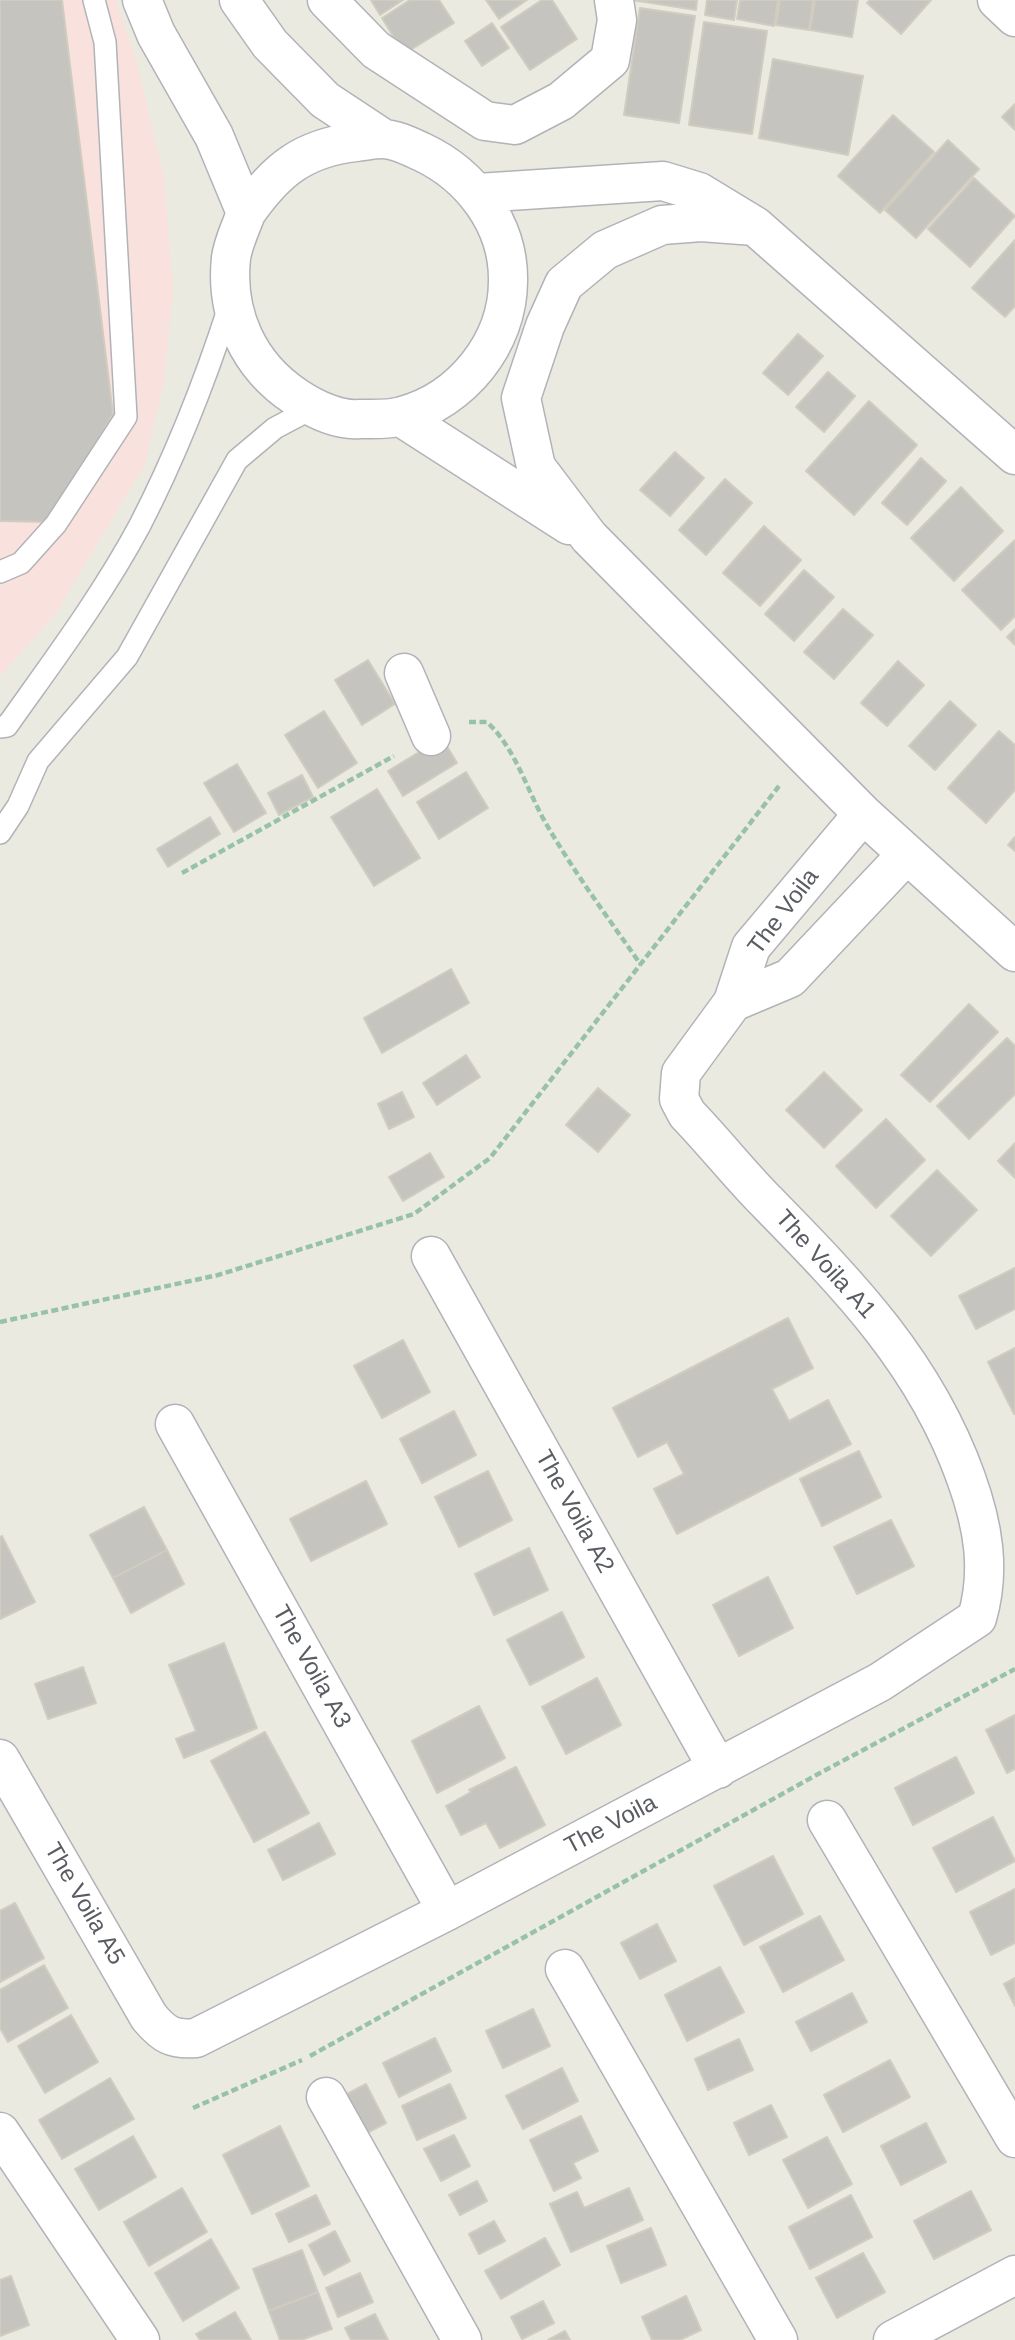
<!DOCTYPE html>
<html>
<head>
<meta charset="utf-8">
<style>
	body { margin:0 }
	canvas { display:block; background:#ebeae1 }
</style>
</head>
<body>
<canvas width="1015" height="2340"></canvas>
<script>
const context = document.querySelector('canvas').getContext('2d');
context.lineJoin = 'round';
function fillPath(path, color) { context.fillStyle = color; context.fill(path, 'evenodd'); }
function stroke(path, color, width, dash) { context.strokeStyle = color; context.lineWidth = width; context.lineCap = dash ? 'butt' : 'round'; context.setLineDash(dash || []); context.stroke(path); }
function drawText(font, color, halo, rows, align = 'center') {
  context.font = font + ' Helvetica,sans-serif'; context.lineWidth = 5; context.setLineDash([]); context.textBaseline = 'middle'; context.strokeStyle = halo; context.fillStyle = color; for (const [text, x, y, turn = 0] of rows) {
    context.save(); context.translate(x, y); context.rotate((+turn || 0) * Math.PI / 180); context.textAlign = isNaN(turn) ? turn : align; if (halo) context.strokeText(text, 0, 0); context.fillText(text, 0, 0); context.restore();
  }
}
fillPath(new Path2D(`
	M0,0H116L136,59L164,176L173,291L164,382L145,464L54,616L0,676Z`), '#f9e2dd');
const building = new Path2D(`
	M0,0H62L113,414L50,522L0,521Z
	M371,0H403L380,15Z
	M410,0H439L454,23L404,54L382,18Z
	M486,0H527L499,19Z
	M542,0H552L577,39L530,70L501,27Z
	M632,0H697L696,10Z
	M707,0H737L734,20L705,15Z
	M740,0H778L774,26L737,19Z
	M780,0H813L809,30L776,25Z
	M815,0H858L852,37L810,30Z
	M870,0H931L901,34L867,3Z
	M640,8L695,16L679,123L624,115Z
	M704,22L767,31L752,134L689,125Z
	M492,23L509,48L482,66L465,41Z
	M773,59L863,76L848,155L759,138Z
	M1015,104V130L1002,117Z
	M893,115L934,152L880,213L838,176Z
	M948,140L979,169L916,238L885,210Z
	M974,178L1015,216L970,267L928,229Z
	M1015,240V306L1005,317L972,288Z
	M798,334L823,356L788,395L763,373Z
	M828,372L855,396L824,432L796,407Z
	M869,401L917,445L854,515L806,471Z
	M675,452L704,478L670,516L640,490Z
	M921,458L946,481L907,525L882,503Z
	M725,479L752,503L706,555L679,530Z
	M961,487L1003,531L954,581L911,538Z
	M764,526L801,560L760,606L723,573Z
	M1015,540V616L1001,630L962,590Z
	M804,570L834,597L794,641L765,614Z
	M843,609L873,635L834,679L804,652Z
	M1015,629V645L1007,637Z
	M368,660L395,704L362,725L335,680Z
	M898,661L924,685L887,726L861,703Z
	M950,701L976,725L935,770L909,746Z
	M324,711L357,763L318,788L285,735Z
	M999,731L1015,745V790L986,823L948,788Z
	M442,738L457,763L403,796L388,771Z
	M237,764L266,813L234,832L204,783Z
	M466,772L488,808L439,839L417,802Z
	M302,775L313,797L279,815L268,793Z
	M377,789L420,858L374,886L331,817Z
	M210,817L220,834L168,867L157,849Z
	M1015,837V851L1008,845Z
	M451,969L469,1003L382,1053L364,1018Z
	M969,1004L998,1032L930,1102L901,1075Z
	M1007,1038L1015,1046V1094L969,1139L937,1106Z
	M466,1055L480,1077L437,1105L423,1083Z
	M824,1072L862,1110L824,1148L786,1110Z
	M598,1088L630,1115L598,1152L566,1125Z
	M402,1092L414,1117L389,1129L378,1104Z
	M886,1119L925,1160L876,1208L836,1166Z
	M1015,1143V1178L998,1161Z
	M430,1153L444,1177L403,1201L389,1177Z
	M937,1170L977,1210L931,1256L891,1216Z
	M1015,1268V1309L976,1329L959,1296Z
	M788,1318L813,1368L772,1389L789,1421L828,1400L851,1444L677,1534L654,1489L684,1474L667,1442L638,1457L613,1408Z
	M403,1340L430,1392L382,1418L354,1366Z
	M1015,1348V1413L1014,1414L988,1362Z
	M454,1411L476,1455L422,1483L400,1439Z
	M859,1451L881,1497L822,1526L800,1479Z
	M488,1471L512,1520L459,1547L435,1497Z
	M366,1481L387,1524L311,1561L290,1519Z
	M144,1507L167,1550L113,1578L90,1535Z
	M891,1520L914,1566L857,1594L834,1547Z
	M2,1536L35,1602L0,1619V1537Z
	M529,1548L548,1590L494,1615L475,1574Z
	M167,1550L184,1584L131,1613L113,1578Z
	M768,1577L793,1628L739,1656L713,1605Z
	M562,1612L584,1657L530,1685L507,1640Z
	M224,1643L257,1728L184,1758L176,1739L196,1731L169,1665Z
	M83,1667L96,1703L48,1719L35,1684Z
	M597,1678L621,1725L566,1754L542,1707Z
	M479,1706L505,1758L437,1793L412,1741Z
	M1015,1715V1769L1007,1773L986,1730Z
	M265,1732L309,1813L254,1842L211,1761Z
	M956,1757L974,1793L913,1825L895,1788Z
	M516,1767L545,1825L500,1848L486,1823L461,1835L446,1806L471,1792L469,1790Z
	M993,1817L1015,1861L956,1892L933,1848Z
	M319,1823L335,1854L283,1880L268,1850Z
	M773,1856L803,1914L744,1945L714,1886Z
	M1015,1889V1943L991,1955L970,1912Z
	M15,1903L44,1958L0,1982V1911Z
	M820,1916L844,1960L783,1992L760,1947Z
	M657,1924L676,1961L640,1979L621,1943Z
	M44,1965L68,2008L8,2042L0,2028V1990Z
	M720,1967L744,2012L687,2041L665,1995Z
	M1015,1978V2006L1004,1984Z
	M852,1993L867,2022L811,2051L796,2022Z
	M533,2009L550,2046L503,2068L486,2031Z
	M71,2015L98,2062L45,2093L18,2046Z
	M435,2038L451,2071L399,2097L383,2063Z
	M739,2039L753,2070L708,2090L695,2059Z
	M890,2060L910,2097L843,2132L824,2095Z
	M562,2068L578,2101L523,2129L506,2096Z
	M110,2078L134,2119L62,2159L39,2120Z
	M366,2084L386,2123L365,2134L345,2095Z
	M450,2084L466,2118L417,2140L402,2106Z
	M771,2105L787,2137L749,2155L734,2123Z
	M581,2116L598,2151L573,2163L581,2178L554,2191L530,2140Z
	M926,2123L946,2162L901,2185L881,2146Z
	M280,2126L309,2186L252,2214L223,2155Z
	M454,2135L470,2166L441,2181L424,2149Z
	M133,2136L156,2177L99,2210L75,2169Z
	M827,2137L852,2184L808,2208L783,2160Z
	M477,2181L487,2201L460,2215L449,2195Z
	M182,2188L207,2232L149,2266L124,2222Z
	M629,2188L643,2220L571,2252L550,2204L577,2192L584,2208Z
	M971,2191L991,2230L934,2259L914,2221Z
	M316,2195L330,2224L289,2242L276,2214Z
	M851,2195L872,2237L810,2269L789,2227Z
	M494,2221L505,2241L479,2254L469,2234Z
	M651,2228L666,2265L621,2283L607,2246Z
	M335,2231L350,2261L324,2275L309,2245Z
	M545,2238L560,2265L501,2299L485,2271Z
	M211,2239L239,2288L183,2321L155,2273Z
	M302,2250L318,2292L269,2311L253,2269Z
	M863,2253L885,2292L837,2318L816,2278Z
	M360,2273L373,2302L338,2317L326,2288Z
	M11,2276L29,2325L0,2336V2280Z
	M318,2292L332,2329L301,2340H280L269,2311Z
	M686,2296L701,2330L680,2340H652L642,2317Z
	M543,2301L554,2323L522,2339L511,2317Z
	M235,2312L251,2340H200L196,2334Z
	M375,2314L388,2340H351L345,2328Z
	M565,2331L570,2340H548Z`);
fillPath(building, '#c6c4be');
stroke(building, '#d0ccc0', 2);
const lane = new Path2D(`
	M0,572L21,563L56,524L126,417L105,42L94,0
	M0,727L7,726C53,661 102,596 140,525C176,455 205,381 229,307
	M0,833L18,806L38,761L127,657L237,460L275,428L313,408`);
const street = new Path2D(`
	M142,0L156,34L214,136L246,213C241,227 233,243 231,258C225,315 249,366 296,397C314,409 339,421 360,419C374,419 389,420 402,416C462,400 508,343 508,281C509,224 471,175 422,152C411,147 396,139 382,139C374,139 365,141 356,142C303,148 276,170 246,213
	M239,0L270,44L325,100L384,139
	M327,0L376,50L485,121L515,125L561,101L610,60L617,20L614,0
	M997,0L1015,17
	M478,193L663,181L699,192L755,226L1015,455
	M755,226L701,222L662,225L605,250L564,284L545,326L521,398L536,467L589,537L863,814L1015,952
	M401,417L569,525
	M404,673L431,736
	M733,1002L790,978L907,854
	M431,1256L718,1769
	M175,1424L447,1911
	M0,1759L149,2017C164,2035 173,2040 196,2038L447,1911L880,1682L977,1618C991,1570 983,1525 966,1478C924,1361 847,1284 762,1197C736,1170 713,1141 687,1114L679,1099L681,1073L733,1002L751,947L863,814
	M827,1820L1015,2138
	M565,1969L778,2340
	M326,2097L462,2340
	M0,2132L140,2340
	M893,2340L1015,2275`);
stroke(lane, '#b2b3b8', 24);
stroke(street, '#b2b3b8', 41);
stroke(new Path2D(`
	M469,722H487C517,750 527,792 548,827C576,875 609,919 641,965
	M182,873L394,756
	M0,1322L218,1275L414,1214L490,1158L779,786
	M310,2056L820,1773L1015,1669
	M193,2108L302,2060`), '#98c2a8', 4.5, [7, 3.5]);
stroke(lane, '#fff', 21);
stroke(street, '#fff', 38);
drawText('24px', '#595c61', '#fff', [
	["The Voila",784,912,-53],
	["The Voila A1",825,1265,48],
	["The Voila A2",574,1512,61],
	["The Voila A3",311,1667,61],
	["The Voila",611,1825,-28],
	["The Voila A5",84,1904,60]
]);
</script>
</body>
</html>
